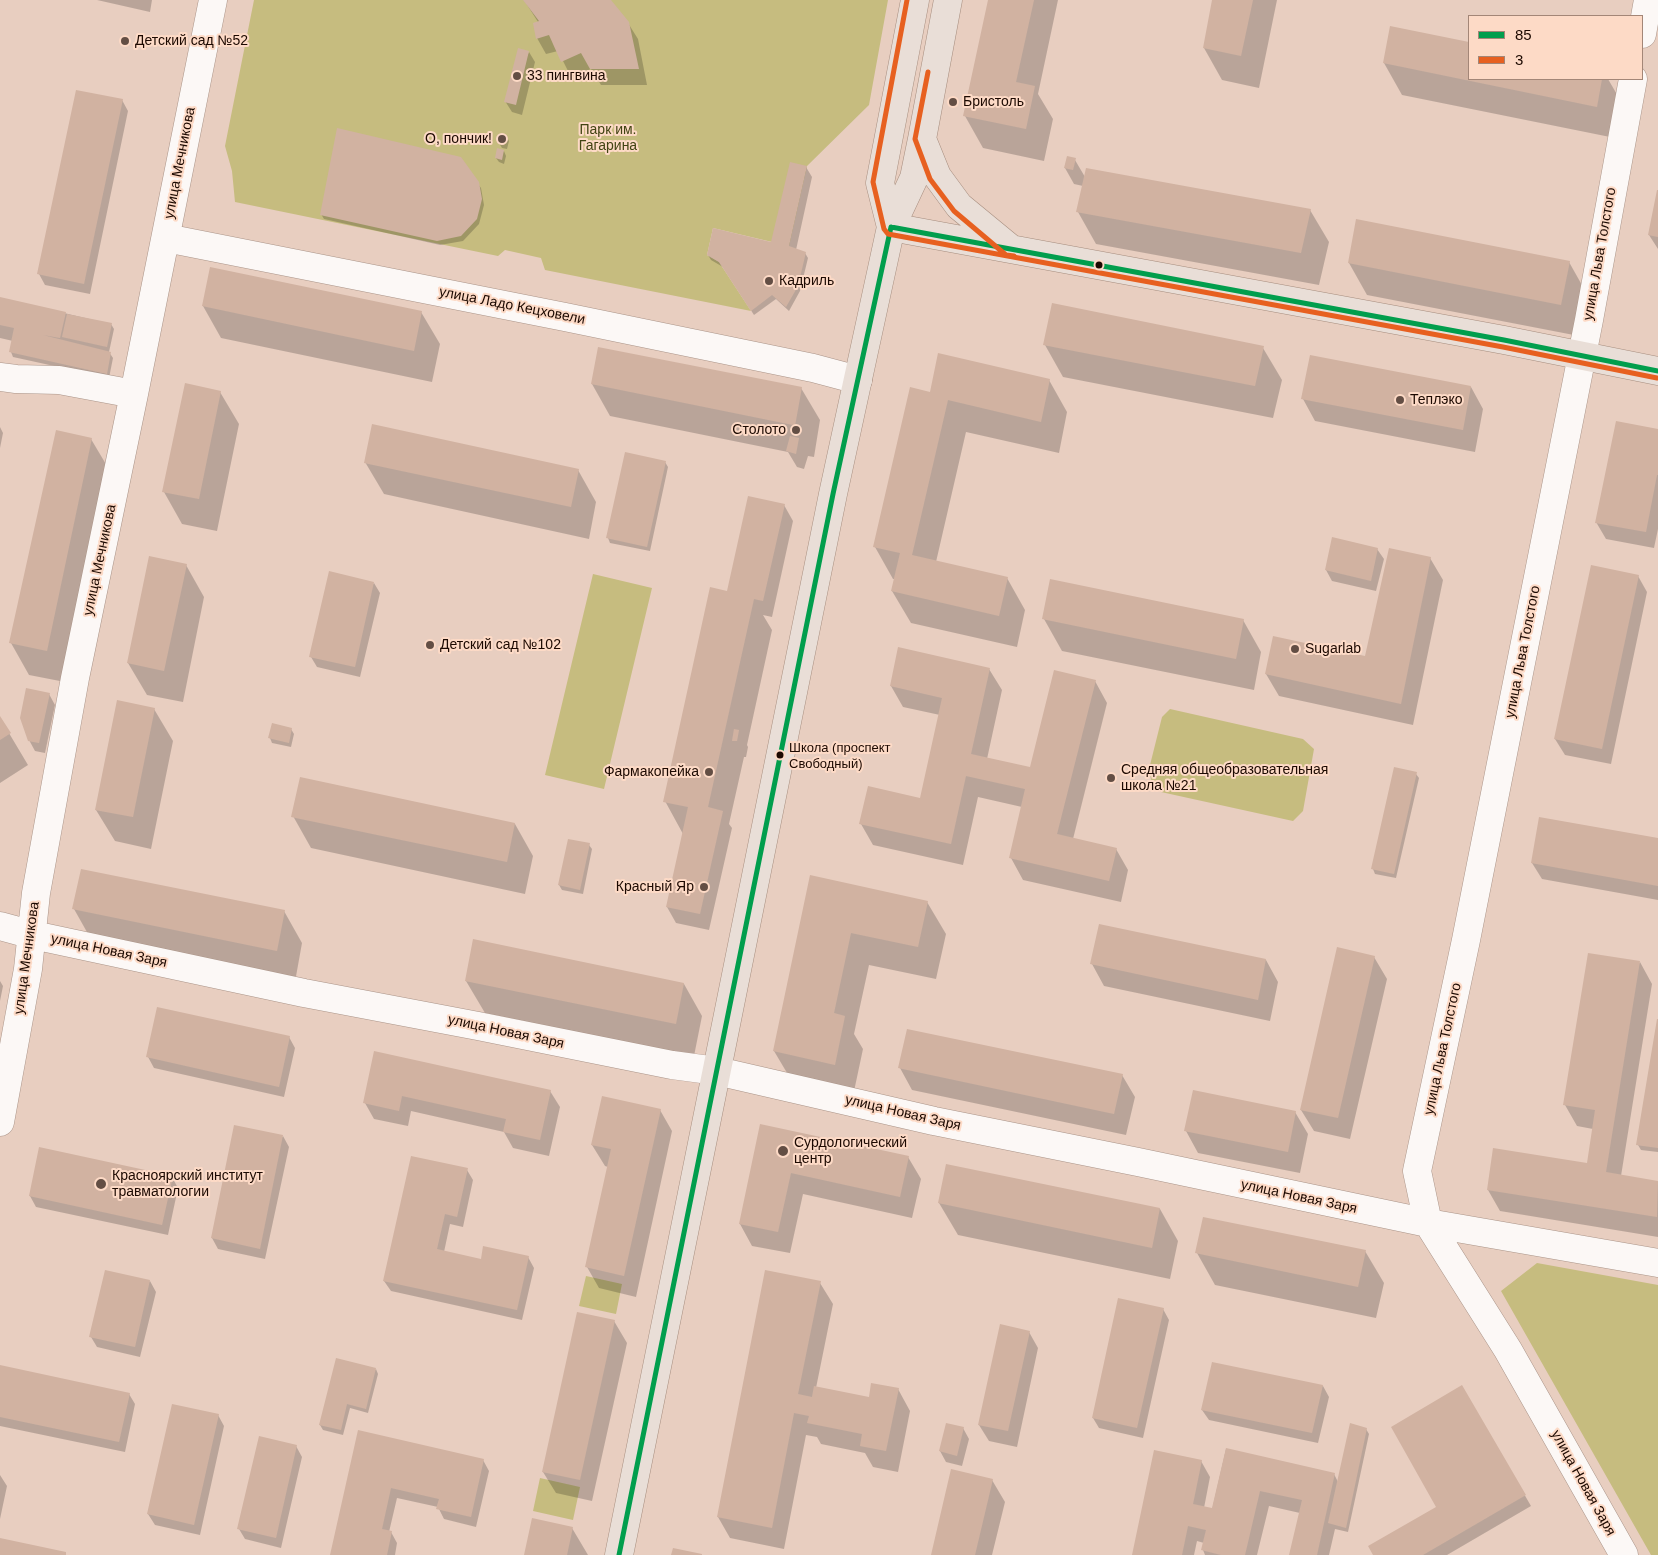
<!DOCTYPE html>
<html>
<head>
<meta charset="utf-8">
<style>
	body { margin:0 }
	#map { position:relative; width:1658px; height:1555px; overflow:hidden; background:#e8cec0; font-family:Arial,sans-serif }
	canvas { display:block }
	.legend { position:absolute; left:1468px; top:15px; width:175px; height:65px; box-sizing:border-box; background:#fddac6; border:1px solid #a38677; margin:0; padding:6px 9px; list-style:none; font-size:15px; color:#1c0901 }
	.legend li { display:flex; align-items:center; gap:10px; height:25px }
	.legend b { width:25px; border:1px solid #a38677 }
</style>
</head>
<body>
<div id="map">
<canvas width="1658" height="1555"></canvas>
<ul class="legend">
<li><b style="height:6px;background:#019e4d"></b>85</li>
<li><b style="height:6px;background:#e76020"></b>3</li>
</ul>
</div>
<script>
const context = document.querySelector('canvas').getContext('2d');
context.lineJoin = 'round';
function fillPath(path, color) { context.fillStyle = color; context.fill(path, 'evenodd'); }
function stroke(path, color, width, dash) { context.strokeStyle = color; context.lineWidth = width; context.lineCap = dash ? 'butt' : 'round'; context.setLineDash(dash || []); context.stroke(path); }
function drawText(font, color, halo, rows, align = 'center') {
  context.font = font + ' Arial,sans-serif'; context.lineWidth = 4; context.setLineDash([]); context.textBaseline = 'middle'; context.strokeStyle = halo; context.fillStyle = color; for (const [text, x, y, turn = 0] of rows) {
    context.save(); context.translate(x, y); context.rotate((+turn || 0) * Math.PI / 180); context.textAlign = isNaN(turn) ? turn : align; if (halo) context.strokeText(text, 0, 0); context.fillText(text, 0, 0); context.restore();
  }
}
fillPath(new Path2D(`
	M254,0H888L869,105L807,166L789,246L713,228L707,255L719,262L751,311L545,270L541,258L505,250L498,256L235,202L232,171L225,146Z
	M593,574L652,588L604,789L545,775Z
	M1170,709L1303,739L1314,749L1303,811L1293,821L1161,792L1152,784L1149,769L1162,717Z
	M1537,1263L1658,1285V1555H1651L1501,1291Z
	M586,1276L622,1284L616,1314L579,1306Z
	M540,1478L580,1487L573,1520L533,1511Z`), '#c6bc7f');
fillPath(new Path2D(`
	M97,0H152L150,12Z
	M524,0H609L628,23L638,39L647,85H601L591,69L571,77L558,51L546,54L537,38L538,22Z
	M989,0H1058L1038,94L1053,119L1044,161L983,148L965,116Z
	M1214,0H1277L1259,88L1222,80L1204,48Z
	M1391,28L1469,44V79H1608L1622,103L1615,138L1402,95L1384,63Z
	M529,52L535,62L522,115L512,112L505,101Z
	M122,100L128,111L90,294L45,285L39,274Z
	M506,136L509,141L507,149L502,148L499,143Z
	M504,151L506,156L504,164L499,162L496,158Z
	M1075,160L1085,177L1310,210L1329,242L1319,285L1096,244L1078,212L1083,186L1074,184L1065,168Z
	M806,167L812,177L796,250L805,253L808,258L800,291L789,311L776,299L754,315L723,267L711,260L708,255L774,245Z
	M477,183L481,188L484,205L479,224L463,241L440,245L324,219L321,214Z
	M1658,191V249L1649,235Z
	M1569,262L1587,294L1579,336L1367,295L1349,263Z
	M211,268L421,312L440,344L432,382L221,338L203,306Z
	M0,298L111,324L114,329L109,352L113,358L109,378L13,357L11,352L13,341L0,338Z
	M1045,345L1263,348L1282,380L1273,418L1063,377Z
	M1049,380L1067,412L1059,453L966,432L936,562L1007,578L1025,610L1017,647L911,623L892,591L895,579H893L875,547L931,393Z
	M592,384L801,388L820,420L814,457L808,456L804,469L797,467L788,452L610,416Z
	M1471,387L1483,409L1475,452L1315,421L1303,399Z
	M220,392L239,424L217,531L182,524L164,492Z
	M0,427L3,433L0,448Z
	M1658,431V529L1654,548L1606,539L1596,522Z
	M91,439L110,471L65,682L29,675L11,643Z
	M365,462L578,470L596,502L589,539L384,494Z
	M665,462L668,467L650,551L610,543L608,538Z
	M784,505L793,521L772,617L763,615L772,630L747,745L748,747L746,757H744L729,824L732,828L709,930L676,923L667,907L683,834L665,801L729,593Z
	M1377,549L1384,559L1376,591L1332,581L1326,570Z
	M1430,558L1443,580L1413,725L1279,696L1266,674L1366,657Z
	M186,565L204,597L183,702L147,695L128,663Z
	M1638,576L1647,592L1611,764L1565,755L1555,739Z
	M374,583L380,593L360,677L317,667L311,657Z
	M1044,619L1243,620L1261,652L1254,690L1062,651Z
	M989,669L1002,690L987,759L1031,768L1095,681L1107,703L1073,839L1116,849L1128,870L1121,902L1023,880L1011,858L1022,807L978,797L963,865L873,845L861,824L921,799L940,715L903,707L891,686Z
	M49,694L55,705L45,753L35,751L29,740Z
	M154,709L173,741L151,849L115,841L96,810Z
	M0,718L28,765L0,783Z
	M291,729L294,734L291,747L272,743L270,738Z
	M1416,774L1419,778L1396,878L1375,874L1373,869Z
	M293,816L515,824L533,856L525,894L311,848Z
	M1658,839V900L1542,879L1532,863Z
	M589,845L592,849L583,894L562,890L559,885Z
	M811,877L927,902L946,934L936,979L869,965L854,1034L863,1049L853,1096L793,1083L774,1051Z
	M74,909L284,911L302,943L295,982L92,941Z
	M1374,957L1387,979L1350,1139L1314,1131L1301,1110Z
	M1266,960L1278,982L1270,1021L1104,986L1092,964Z
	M1640,962L1652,984L1621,1176L1658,1182V1237L1500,1211L1488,1190L1588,1164L1593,1129L1577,1126L1565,1105Z
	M0,981L3,986L0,1001Z
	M466,981L684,984L702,1016L694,1056L485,1013Z
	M1658,1020V1152L1641,1150L1638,1145Z
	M289,1037L295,1048L284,1097L154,1068L148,1057Z
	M375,1053L550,1091L560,1107L549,1156L513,1148L504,1132L411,1111L408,1126L374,1119L365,1103Z
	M900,1068L1122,1075L1135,1097L1126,1135L912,1090Z
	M660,1110L672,1131L636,1297L599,1288L587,1267L608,1167L605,1166L592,1145Z
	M1295,1112L1308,1134L1300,1173L1198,1153L1186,1131Z
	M761,1126L908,1157L921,1179L912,1218L803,1194L790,1253L752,1246L740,1224Z
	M283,1136L289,1147L265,1259L218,1249L212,1238Z
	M467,1170L473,1180L463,1227L450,1224L444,1252L481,1260L528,1257L534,1268L522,1320L391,1291L384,1281Z
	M172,1177L178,1188L168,1235L36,1207L30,1196Z
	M939,1203L1160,1209L1178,1241L1170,1279L958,1235Z
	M1365,1251L1384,1283L1376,1318L1215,1285L1197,1253Z
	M150,1281L156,1292L140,1357L97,1347L91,1337Z
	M820,1283L833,1304L816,1388L870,1398L898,1389L910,1411L898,1472L873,1467L865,1453L821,1444L817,1437L806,1435L784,1549L730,1538L718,1517Z
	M1163,1309L1169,1320L1143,1438L1099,1428L1093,1418Z
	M614,1321L627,1343L592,1501L556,1493L543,1472Z
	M1029,1332L1038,1348L1017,1447L989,1441L979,1425Z
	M0,1366L129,1394L135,1404L125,1452L0,1426Z
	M376,1369L378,1374L368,1413L350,1408L343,1435L323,1430L320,1425Z
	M1323,1386L1329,1397L1318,1443L1209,1420L1202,1410Z
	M1462,1387L1531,1506L1447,1555H1374L1437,1507Z
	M218,1415L224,1426L200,1535L155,1525L148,1514Z
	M963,1428L969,1439L962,1466L946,1462L940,1451Z
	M1366,1429L1369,1434L1348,1532L1335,1529L1329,1555H1290L1300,1513L1269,1506L1257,1555H1205L1203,1550L1204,1543L1197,1541L1194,1555H1134L1201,1461L1210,1477L1204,1508L1212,1510L1226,1449L1334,1474L1338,1482Z
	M359,1432L483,1460L489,1471L476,1527L444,1519L438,1507L397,1498L389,1532H391L397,1543L395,1555H331Z
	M296,1446L302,1457L281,1548L245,1539L239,1529Z
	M0,1475L7,1486L0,1519Z
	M992,1480L1005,1502L992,1555H932Z
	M572,1528L588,1555H525Z`), '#0003');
fillPath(new Path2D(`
	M523,0H611L629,22L639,69H590L581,53L561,62L549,35L536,39L533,23L539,21Z
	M988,0H1034L1016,82L1035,86L1026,129L963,116Z
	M1212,0H1253L1241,56L1203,48Z
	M1390,26L1469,42V79H1602L1597,107L1383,63Z
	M518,48L529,51L516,105L504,102Z
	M76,90L123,99L84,284L37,274Z
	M337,128L461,157L479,182L482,199L477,219L461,236L437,241L320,215Z
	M500,134L507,135L504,145L497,143Z
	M497,148L504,150L502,160L495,158Z
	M1067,156L1076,158L1073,170L1064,168Z
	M790,162L807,166L789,246L806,252L798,286L786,307L772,295L751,311L719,262L707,255L713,228L771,242Z
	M1086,168L1311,209L1301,253L1076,212Z
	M1657,190H1658V237L1648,235Z
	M1356,219L1570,261L1561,305L1348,263Z
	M210,267L422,311L414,351L202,306Z
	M0,297L66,312L60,338L43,335L111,352L107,374L9,352L14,328L0,325Z
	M1052,303L1264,346L1255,386L1043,345Z
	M67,314L112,323L107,347L62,337Z
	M598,347L802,387L795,426L800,427L798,434L792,433L793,425L591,384Z
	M938,353L1050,379L1041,422L948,400L912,555L1008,577L999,616L891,591L900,553L873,547L910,387L930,392Z
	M1310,355L1471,386L1463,430L1301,399Z
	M185,383L221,391L199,499L162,492Z
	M1616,421L1658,429V475H1657L1646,532L1595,523Z
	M372,424L579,469L571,507L364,463Z
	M56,430L92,438L47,651L9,643Z
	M790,436L799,438L796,454L786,451Z
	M625,452L666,461L647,547L606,538Z
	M748,496L785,504L763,601L754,599L708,807L723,811L700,914L666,907L688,807L663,802L710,587L727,591Z
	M1332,537L1378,548L1371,581L1325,570Z
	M1389,548L1431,557L1401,704L1265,674L1273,636L1365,656Z
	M149,556L187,564L164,671L127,663Z
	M1591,565L1639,575L1602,749L1554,739Z
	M329,571L374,582L355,667L309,657Z
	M1050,579L1244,619L1236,659L1042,619Z
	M898,647L990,668L971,754L1030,767L1054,670L1096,680L1057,834L1117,848L1109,881L1009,858L1025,789L966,776L951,844L859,824L868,786L920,798L942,698L890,686Z
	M26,688L50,693L39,743L28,741L20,718Z
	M117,700L155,708L133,817L95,810Z
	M0,716L11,733L0,740Z
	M272,723L292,728L289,743L268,738Z
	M734,729L739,730L737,741H732Z
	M1394,767L1417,772L1394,874L1371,869Z
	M300,777L515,823L507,862L291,817Z
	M1539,817L1658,838V886L1531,863Z
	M568,839L590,843L580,890L558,885Z
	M81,869L285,910L277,951L72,909Z
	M810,875L928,901L918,947L851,933L834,1013L845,1016L835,1065L773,1051Z
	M1099,924L1266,959L1258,1000L1090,964Z
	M473,939L684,983L676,1024L465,981Z
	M1337,947L1375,956L1338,1118L1300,1110Z
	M1588,953L1640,961L1606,1172L1658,1181L1657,1217L1487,1190L1493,1148L1587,1163L1595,1110L1563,1105Z
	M157,1007L290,1036L279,1087L146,1057Z
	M1657,1019H1658V1148L1636,1145Z
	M907,1029L1123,1074L1114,1114L898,1068Z
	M374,1051L551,1090L540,1140L503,1132L506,1119L402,1096L399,1111L363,1103Z
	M1193,1090L1296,1111L1288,1152L1184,1131Z
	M602,1096L661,1109L624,1276L585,1267L611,1149L591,1145Z
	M760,1124L909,1156L900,1197L791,1173L778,1232L739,1224Z
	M234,1125L283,1135L260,1249L211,1238Z
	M39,1147L173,1176L162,1225L29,1196Z
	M411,1156L468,1168L457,1217L445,1214L437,1249L481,1259L483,1246L529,1256L517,1310L383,1281Z
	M946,1164L1160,1208L1152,1248L938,1203Z
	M1203,1217L1366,1250L1358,1287L1195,1253Z
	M105,1270L150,1280L135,1347L89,1337Z
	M765,1270L821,1281L798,1394L812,1397L814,1386L869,1397L871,1383L899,1388L886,1451L860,1446L862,1434L807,1423L809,1416L794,1413L772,1528L717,1517Z
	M1118,1298L1164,1308L1137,1428L1092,1418Z
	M577,1312L615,1320L580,1480L542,1472Z
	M1000,1324L1030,1331L1008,1431L978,1425Z
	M336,1358L376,1368L366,1409L347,1404L341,1430L319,1425Z
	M1212,1362L1323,1385L1312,1433L1201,1410Z
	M0,1365L130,1393L119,1442L0,1417Z
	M1462,1385L1526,1495L1423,1555H1373L1368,1546L1436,1507L1391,1427Z
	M172,1404L219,1414L194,1525L147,1514Z
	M946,1423L964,1427L957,1456L939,1451Z
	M1350,1423L1367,1428L1346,1528L1328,1523Z
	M358,1430L484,1459L471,1517L436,1509L439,1499L391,1488L382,1529L392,1531L387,1555H330Z
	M259,1436L297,1445L276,1538L237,1529Z
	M1226,1448L1335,1473L1317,1555H1289L1302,1500L1260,1491L1245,1555H1221L1201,1550L1206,1530L1188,1526L1182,1555H1132L1154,1450L1202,1460L1193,1504L1212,1508Z
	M951,1469L993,1479L975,1555H931Z
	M532,1518L573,1527L567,1555H524Z
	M0,1538L66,1552V1555H0Z
	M673,1548L702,1554V1555H671Z`), '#d1b2a1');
const minor = new Path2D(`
	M1642,34L1648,0
	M166,238L565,317L813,368L858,380
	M0,377L16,379L59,380L134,394
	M0,926L33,935L304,993L478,1026L672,1065L717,1071L934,1121L1138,1162L1428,1223L1658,1263
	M0,1122L28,969L36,893L75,678L134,394L213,0
	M1624,1555L1508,1350L1428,1223L1417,1171L1466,940L1589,320L1633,79`);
const major = new Path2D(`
	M922,139L937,176L959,206L1010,248
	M891,227L1504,340L1658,371
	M891,227L880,183L915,0
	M619,1555L833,494L891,227L914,178L922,139L948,0`);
stroke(minor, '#aa9488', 29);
stroke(major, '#a68d7e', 29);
stroke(minor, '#fcf8f6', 28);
stroke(major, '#e9ded7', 28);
stroke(new Path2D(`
	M891,227L1504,340L1658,371
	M619,1555L833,494L891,227`), '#019e4d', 5);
stroke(new Path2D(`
	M907,0L873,182L884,229L888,234L1503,347L1657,378
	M928,72L915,139L930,179L954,211L1006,255L1014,256`), '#e76020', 5);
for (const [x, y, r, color] of [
	[125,41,5,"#634e44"],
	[517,76,5,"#634e44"],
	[953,102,5,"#634e44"],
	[502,139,5,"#634e44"],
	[1099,265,4.5,"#1c0901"],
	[769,281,5,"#634e44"],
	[1400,400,5,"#634e44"],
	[796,430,5,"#634e44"],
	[430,645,5,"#634e44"],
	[1295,649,5,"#634e44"],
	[780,755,4.5,"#1c0901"],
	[709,772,5,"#634e44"],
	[1111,778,5,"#634e44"],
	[704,887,5,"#634e44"],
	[783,1151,6,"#634e44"],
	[101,1184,6,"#634e44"]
]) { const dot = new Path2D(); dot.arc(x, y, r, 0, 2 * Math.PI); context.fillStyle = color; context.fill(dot); stroke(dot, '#fddac6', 2); }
drawText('13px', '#1c0901', '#fddac6', [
	["Школа (проспект",789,748],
	["Свободный)",789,764]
], 'left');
drawText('14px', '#1c0901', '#fddac6', [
	["Детский сад №52",135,41],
	["33 пингвина",527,76],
	["Бристоль",963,102],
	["О, пончик!",492,139,"right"],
	["Кадриль",779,281],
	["Теплэко",1410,400],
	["Столото",786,430,"right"],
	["Детский сад №102",440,645],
	["Sugarlab",1305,649],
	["Средняя общеобразовательная",1121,770],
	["школа №21",1121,786],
	["Фармакопейка",699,772,"right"],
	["Красный Яр",694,887,"right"],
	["Сурдологический",794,1143],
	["центр",794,1159],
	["Красноярский институт",112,1176],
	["травматологии",112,1192]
], 'left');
drawText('14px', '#424413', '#fddac6', [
	["Парк им.",608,130],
	["Гагарина",608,146]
]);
drawText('14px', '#1c0901', '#fddac6', [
	["улица Мечникова",180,163,-79],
	["улица Льва Толстого",1600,254,-80],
	["улица Ладо Кецховели",512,306,11],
	["улица Мечникова",100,560,-78],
	["улица Льва Толстого",1523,652,-79],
	["улица Новая Заря",109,951,12],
	["улица Мечникова",27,958,-82],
	["улица Новая Заря",506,1032,12],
	["улица Льва Толстого",1443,1049,-78],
	["улица Новая Заря",903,1113,13],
	["улица Новая Заря",1299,1197,12],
	["улица Новая Заря",1583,1483,61]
]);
</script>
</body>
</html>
